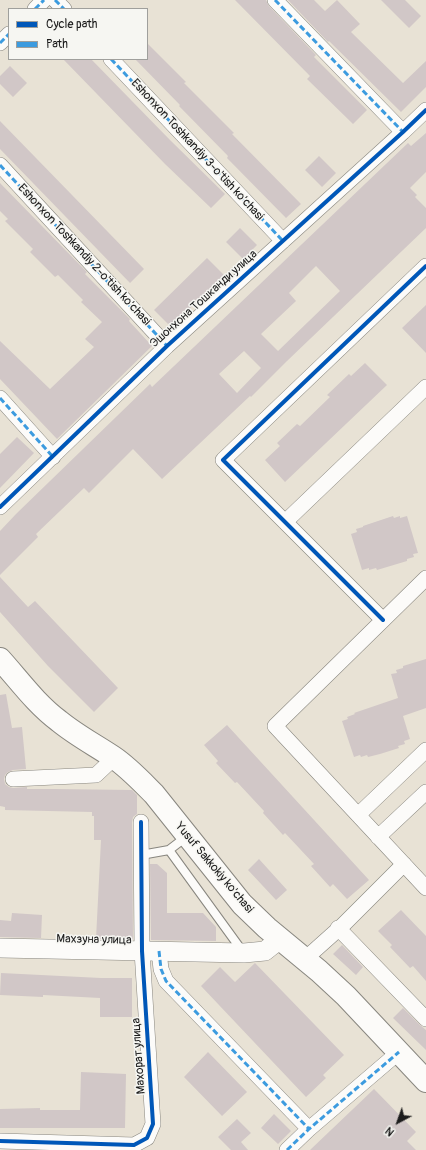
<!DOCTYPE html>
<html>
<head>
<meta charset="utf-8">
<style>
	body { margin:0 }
	#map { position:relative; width:426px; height:1150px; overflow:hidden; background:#e8e2d5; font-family:Pangolin,sans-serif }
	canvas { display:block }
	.legend { position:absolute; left:8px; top:8px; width:140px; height:52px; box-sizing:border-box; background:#f6f6f2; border:1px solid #9f9f9c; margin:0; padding:5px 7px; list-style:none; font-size:12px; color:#1c1c1c }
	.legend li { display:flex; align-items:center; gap:8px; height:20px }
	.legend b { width:20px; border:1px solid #9f9f9c }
	.north { position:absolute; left:378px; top:1102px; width:40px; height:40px; -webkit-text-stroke:3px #f6f6f2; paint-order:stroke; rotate:221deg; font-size:11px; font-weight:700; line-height:16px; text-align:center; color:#1c1c1c }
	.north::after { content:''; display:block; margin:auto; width:14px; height:18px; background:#1c1c1c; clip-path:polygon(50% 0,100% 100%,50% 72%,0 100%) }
</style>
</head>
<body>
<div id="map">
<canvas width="426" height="1150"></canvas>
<ul class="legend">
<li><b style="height:5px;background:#0057b8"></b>Cycle path</li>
<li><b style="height:5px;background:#3c9bdf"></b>Path</li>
</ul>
<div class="north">N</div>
</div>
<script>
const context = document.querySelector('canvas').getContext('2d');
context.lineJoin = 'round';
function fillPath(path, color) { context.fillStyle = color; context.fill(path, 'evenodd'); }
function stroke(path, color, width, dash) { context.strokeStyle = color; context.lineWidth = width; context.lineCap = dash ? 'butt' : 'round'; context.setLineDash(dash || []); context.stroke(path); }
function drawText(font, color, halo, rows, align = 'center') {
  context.font = font + ' Pangolin,sans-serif'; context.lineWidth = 3; context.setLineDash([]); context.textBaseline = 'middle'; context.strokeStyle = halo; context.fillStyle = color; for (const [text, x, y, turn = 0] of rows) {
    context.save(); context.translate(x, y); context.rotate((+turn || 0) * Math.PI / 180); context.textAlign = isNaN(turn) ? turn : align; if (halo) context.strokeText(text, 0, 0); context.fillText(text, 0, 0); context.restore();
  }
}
fillPath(new Path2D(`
	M235,0H266L269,6L316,55L314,57L367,110L353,124L307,79L310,76Z
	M288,0H314L325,11L337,0L360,24L351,32L403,83L426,61V87L401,112L329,41L328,42Z
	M381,0H405L421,16L409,28Z
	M147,43L186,82L184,83L234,133L232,134L301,204L286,218L227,158L228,156L179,106L180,105L135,59H147Z
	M63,59H91L170,140L225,194L211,208L165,164Z
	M10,66L27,83L13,97L0,84V76Z
	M0,121L144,269L130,283L0,149Z
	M426,133V172L410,188L417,195L415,197L426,208V228L287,361L251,397L250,396L162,479L133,449L89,493L84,488L36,534L38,537L0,575V531L16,514L150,384L152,387L408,143L411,146ZM316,266L340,291L278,351L261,334L296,301L289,293ZM244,351L261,368L237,393L219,374Z
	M319,156L336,173L322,187L305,170Z
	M0,183L80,265L87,272L85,274L130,319L129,321L152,346L57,439L0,379V341L50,389L94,347L85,339L102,322L81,302L83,300L58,275L55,277L30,252L33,249L5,221L8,219L0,211Z
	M240,228L257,245L243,259L226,242Z
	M207,258L224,275L171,327L154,310Z
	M426,305V353L402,328Z
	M365,363L387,385L285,482L265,460L280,446L277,443L297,424L300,426L330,397L327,395L349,374L351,376Z
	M17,437L34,453L0,488V454Z
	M393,516L394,518L400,516V518L407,516L418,553L413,554L414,557L407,559V561L377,570L376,568L369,570V568L362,570L351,534L357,532L356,529L363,527V526Z
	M0,577L28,607L35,601L118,688L94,712L48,666L0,612Z
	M426,659V708L403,716L410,739L404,741L405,744L398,746L399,748L380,754L368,757L367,755L361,757L360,755L354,757L342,721L348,719L347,717L355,714L354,713L398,698L391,674L397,673L396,670L403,668V666Z
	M6,694L12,728L22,727L26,769L13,770L8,772L5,775L4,779L5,784L9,787L13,788L27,787V789H54L132,790L137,795V814L133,817L132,822L133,940L96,939L101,840H94V816H92V812L5,810V807L0,806V695Z
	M227,725L369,880L347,899L333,884L330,887L311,866L314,864L285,833L283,835L263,813L264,811L237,782L235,783L216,763L218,761L204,745Z
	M259,859L287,890L276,900L248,870Z
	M150,864H157L167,873V913H203L216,927V941L151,940Z
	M401,910L426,936V981L413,966L410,968L390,947L392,945L378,931Z
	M12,913L42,915L41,938L0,937V920L11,921Z
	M342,945L363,967L356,975L333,954Z
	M255,963L344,1055L323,1075L326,1078L306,1097L201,986L220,967L235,982Z
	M1,973L101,978H132V1017H100V998L43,995V997L0,995Z
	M403,1008L420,1025L426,1030V1050L393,1018Z
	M208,1052L247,1092L222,1116L184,1077Z
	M81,1072L126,1074L125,1128H0V1109L40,1108V1110H80Z
	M374,1089L416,1132L407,1141L416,1150H310Z
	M274,1114L291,1131L278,1144L261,1128Z
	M237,1119L251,1133L241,1142L248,1150H231L218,1137Z`), '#d1c7c7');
const service = new Path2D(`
	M169,850L186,837
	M141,855L169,850L243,952`);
const minor = new Path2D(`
	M55,0L64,9
	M275,0L403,132
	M35,9L44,0
	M0,43L9,34
	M111,59L283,241
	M0,165L167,346
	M0,398L53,457
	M0,507L167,346L403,132L426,110
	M285,522L426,387
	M426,578L275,726L426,888
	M383,620L223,460L426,266
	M13,779L96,775L114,758
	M358,815L426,750
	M378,837L426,792
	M338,928L426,1019
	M159,951L161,969L166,981L309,1129
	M305,959L343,925L404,864
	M0,1141L134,1145L147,1138L153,1124L142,951L141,822
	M287,1150L309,1129L399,1052`);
const tertiary = new Path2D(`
	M0,948L244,953L265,951L280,939`);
const secondary = new Path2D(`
	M0,659C19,680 36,704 59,721C76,735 95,745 113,757C128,767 141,781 154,794L242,904L267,928L319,971L346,996L426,1081`);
stroke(service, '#88867f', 10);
stroke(minor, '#88867f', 16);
stroke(tertiary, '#88867f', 20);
stroke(secondary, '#88867f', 24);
stroke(service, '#fcfbf9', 8);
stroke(minor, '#fcfbf9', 15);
stroke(tertiary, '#fcfbf9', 19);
stroke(secondary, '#fcfbf9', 22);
stroke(new Path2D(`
	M55,0L64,9
	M275,0L403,132
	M35,9L44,0
	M0,43L9,34
	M111,59L283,241
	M0,165L167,346
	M0,398L53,457
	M159,951L161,969L166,981L309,1129
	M287,1150L309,1129L399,1052`), '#3c9bdf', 3, [6, 3]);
stroke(new Path2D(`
	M0,507L167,346L403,132L426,110
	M383,620L223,460L426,266
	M0,1141L134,1145L147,1138L153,1124L142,951L141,822`), '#0057b8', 4);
drawText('12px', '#1c1c1c', '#f6f6f2', [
	["Eshonxon Toshkandiy 3-o'tish ko'chasi",197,150,47],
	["Eshonxon Toshkandiy 2-o'tish ko'chasi",84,255,47],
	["Эшонхона Тошканди улица",204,299,-42],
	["Yusuf Sakkokiy ko'chasi",214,868,50],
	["Махзуна улица",94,940,1],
	["Махорат улица",139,1056,-94]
]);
</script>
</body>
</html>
